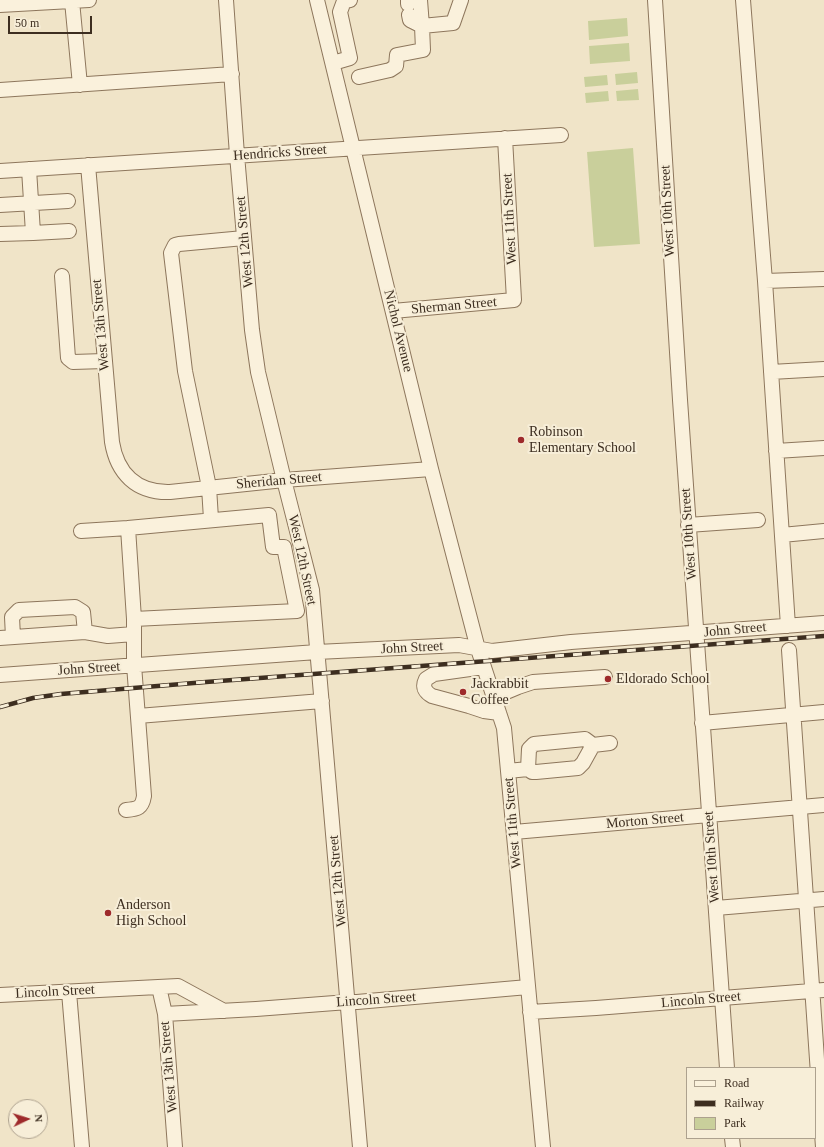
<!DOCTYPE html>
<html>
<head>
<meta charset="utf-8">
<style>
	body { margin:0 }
	#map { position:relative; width:824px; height:1147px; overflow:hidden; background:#f0e4c8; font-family:"Times New Roman",serif }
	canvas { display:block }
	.legend { position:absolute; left:686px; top:1067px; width:130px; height:72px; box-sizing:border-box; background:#f7eed8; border:1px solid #ada18e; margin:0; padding:5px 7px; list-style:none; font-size:12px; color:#3d2e20 }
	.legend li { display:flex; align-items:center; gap:8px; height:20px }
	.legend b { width:20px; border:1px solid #ada18e }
	.north { position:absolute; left:8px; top:1099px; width:40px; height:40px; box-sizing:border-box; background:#f7eed8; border:1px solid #ada18e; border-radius:50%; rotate:86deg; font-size:11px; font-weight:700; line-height:16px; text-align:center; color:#3d2e20 }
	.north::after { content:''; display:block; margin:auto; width:14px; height:18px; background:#9e2a2b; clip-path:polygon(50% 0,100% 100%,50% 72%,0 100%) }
	.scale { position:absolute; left:8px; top:16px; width:84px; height:18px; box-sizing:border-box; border:2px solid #3d2e20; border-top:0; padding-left:5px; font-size:12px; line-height:14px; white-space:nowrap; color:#3d2e20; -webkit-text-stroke:3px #f7eed8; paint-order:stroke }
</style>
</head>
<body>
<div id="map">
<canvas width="824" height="1147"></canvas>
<ul class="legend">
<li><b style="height:5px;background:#faf1dc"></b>Road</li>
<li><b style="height:5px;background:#3d2e20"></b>Railway</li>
<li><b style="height:11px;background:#c9cf9b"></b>Park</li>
</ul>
<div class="north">N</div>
<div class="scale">50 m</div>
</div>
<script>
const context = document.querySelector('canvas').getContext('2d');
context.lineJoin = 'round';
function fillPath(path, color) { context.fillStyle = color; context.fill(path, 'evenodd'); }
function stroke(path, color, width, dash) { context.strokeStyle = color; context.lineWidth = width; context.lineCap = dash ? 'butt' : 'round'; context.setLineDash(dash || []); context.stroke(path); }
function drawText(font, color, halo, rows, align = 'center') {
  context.font = font + ' "Times New Roman",serif'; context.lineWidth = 4; context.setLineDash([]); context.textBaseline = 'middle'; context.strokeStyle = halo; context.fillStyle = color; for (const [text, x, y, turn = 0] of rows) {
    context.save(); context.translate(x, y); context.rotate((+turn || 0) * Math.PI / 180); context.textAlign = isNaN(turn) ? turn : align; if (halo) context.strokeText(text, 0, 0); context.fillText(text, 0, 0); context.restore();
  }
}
fillPath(new Path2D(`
	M627,18L628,36L589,40L588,21Z
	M629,43L630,61L590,64L589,46Z
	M637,72L638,83L616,85L615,74Z
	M607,75L608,85L585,87L584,77Z
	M638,89L639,100L617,101L616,91Z
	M608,91L609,101L586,103L585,93Z
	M633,148L640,244L594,247L587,152Z`), '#c9cf9b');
const minor = new Path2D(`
	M226,0L237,155L252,330L258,372L284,480L312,590L360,1147
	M317,0L431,469L478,649L504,728L543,1147
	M408,0V4
	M420,0L422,26L453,23L461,0
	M655,0L680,400L727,1068
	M743,0L765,281L788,626
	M72,1L80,85
	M0,5L89,0
	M333,63L350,58L340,12L344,1L350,0
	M359,77L390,70L396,66L397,55L423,50L422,26L410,20L409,15
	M0,90L232,74
	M88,165L112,442C117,473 136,493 170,492L284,480L431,469
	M29,169L33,233L69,231
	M0,171L561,135
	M0,205L68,201
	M0,234L33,233
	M62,276L68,358L73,362L104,361
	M765,281L824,279
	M393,311L514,300L505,138
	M771,372L824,369
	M776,451L824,448
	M211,519L209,487L185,371L171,253L175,245L179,244L244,238
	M688,525L758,520
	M128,528L269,515L273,547H284L297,611L134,619
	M81,531L128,528L134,619V665L144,796C142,808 138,809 126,810
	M782,535L824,531
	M13,637L12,617L19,610L75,607L83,612L85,632
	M0,638L85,632L108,636L134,634
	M789,650L823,1147
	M484,667L434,674L426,679C422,687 425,692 432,696L469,706L484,711L499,713
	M0,675L317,652L459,645L492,651L571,642L824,623
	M494,697L518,687L533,682L605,677
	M138,716L322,701
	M702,723L824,712
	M528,769L529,749L534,744L585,739L593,745
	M508,771L528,769L532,772H536L578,768L583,763L593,745L610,743
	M514,832L824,805
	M716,908L824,899
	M159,987L165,1014L175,1147
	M69,992L82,1147
	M0,995L178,986L224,1011
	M530,1012L596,1008L824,990
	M165,1014L256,1009L348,1002H357L528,987
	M732,1138L733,1147`);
stroke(minor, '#8d765c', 16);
stroke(minor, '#faf1dc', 14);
const rail = new Path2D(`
	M0,707L33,698L61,694L206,682L824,636`);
stroke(rail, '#3d2e20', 4.5);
stroke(rail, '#f7eed8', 3, [9]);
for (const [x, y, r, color] of [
	[521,440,4,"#9e2a2b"],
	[608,679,4,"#9e2a2b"],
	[463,692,4,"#9e2a2b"],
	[108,913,4,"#9e2a2b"]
]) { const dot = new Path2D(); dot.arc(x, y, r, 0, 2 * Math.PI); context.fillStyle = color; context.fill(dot); stroke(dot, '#f7eed8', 1.5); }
drawText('14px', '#3d2e20', '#f7eed8', [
	["Hendricks Street",280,153,-4],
	["West 10th Street",668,211,-93],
	["West 11th Street",510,219,-93],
	["West 12th Street",245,242,-95],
	["Sherman Street",454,306,-5],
	["West 13th Street",101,325,-95],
	["Nichol Avenue",398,331,76],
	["Sheridan Street",279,481,-5],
	["West 10th Street",689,534,-94],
	["West 12th Street",302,560,78],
	["John Street",735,630,-5],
	["John Street",412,648,-3],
	["John Street",89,669,-4],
	["Morton Street",645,821,-5],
	["West 11th Street",513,823,-95],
	["West 10th Street",712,857,-94],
	["West 12th Street",338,881,-95],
	["Lincoln Street",55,992,-3],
	["Lincoln Street",376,1000,-4],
	["Lincoln Street",701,1000,-5],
	["West 13th Street",169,1067,-95]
]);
drawText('14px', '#3d2e20', '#f7eed8', [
	["Robinson",529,432],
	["Elementary School",529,448],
	["Eldorado School",616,679],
	["Jackrabbit",471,684],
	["Coffee",471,700],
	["Anderson",116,905],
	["High School",116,921]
], 'left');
</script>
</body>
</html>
